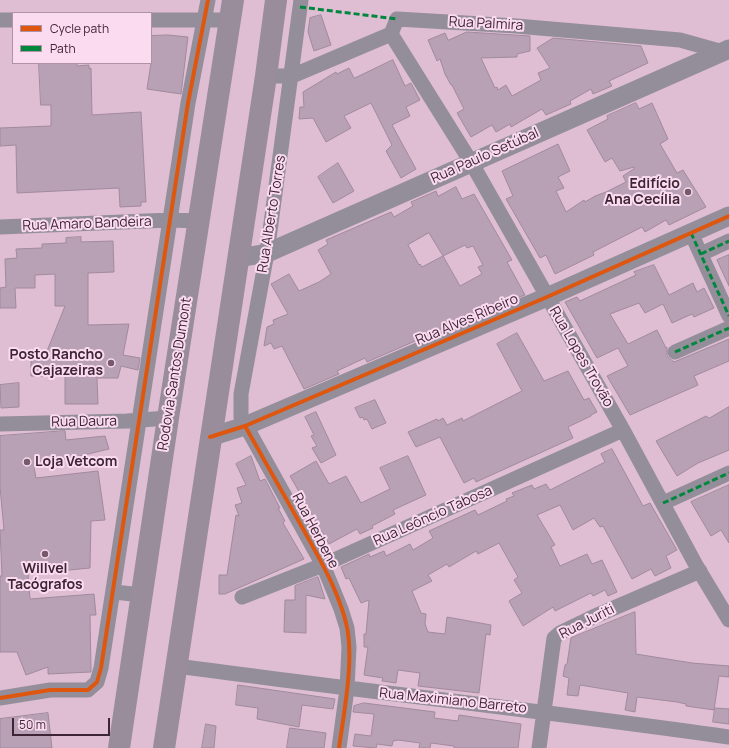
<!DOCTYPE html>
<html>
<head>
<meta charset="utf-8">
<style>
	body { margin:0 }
	#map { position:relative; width:729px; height:748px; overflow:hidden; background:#dfbdd3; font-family:Manrope,sans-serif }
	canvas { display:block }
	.legend { position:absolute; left:12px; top:12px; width:140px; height:52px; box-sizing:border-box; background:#fbdbef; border:1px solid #af92a5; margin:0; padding:5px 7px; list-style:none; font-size:12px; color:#3d2535 }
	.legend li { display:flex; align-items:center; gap:8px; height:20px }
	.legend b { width:20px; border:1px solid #af92a5 }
	.scale { position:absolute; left:12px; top:718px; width:98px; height:18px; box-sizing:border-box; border:2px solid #3d2535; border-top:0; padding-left:5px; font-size:12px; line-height:14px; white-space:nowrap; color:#3d2535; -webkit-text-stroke:3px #fbdbef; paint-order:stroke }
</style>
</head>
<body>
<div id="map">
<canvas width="729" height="748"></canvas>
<ul class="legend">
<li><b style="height:5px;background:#df560e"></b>Cycle path</li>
<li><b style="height:5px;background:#00873e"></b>Path</li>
</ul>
<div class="scale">50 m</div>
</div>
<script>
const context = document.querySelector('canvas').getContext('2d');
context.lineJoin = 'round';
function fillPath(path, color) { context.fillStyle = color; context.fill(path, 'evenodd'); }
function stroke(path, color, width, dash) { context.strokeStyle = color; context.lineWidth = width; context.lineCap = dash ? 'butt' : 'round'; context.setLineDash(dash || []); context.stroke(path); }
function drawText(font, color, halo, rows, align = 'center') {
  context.font = font + ' Manrope,sans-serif'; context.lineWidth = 4; context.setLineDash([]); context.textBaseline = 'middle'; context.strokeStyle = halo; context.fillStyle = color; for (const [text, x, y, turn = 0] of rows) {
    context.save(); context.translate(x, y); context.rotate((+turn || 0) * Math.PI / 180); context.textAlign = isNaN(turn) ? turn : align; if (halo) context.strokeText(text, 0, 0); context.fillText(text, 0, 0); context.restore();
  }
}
const building = new Path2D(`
	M321,15L331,45L314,51L308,32L310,18Z
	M467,32L530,36V51L517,54V57L481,58L495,88L497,87L498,90L506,85L512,96L541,80L538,73L550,68L537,48L553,38L641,46L648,63L609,81L612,86L593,94L591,89L570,101L571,104L546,115L542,109L511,127L510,124L496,132L492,125L471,137L457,113L464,109L452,85H451L445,74L440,59L437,61L428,40L445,33L448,40Z
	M168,35L188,37L181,94L147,89L151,63V36Z
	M393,60L405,86L411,83L420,100L406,107L410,116L392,125L416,169L401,178L386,151L392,145L371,103L344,116L351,128L326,142L313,118L299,119L300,107H304L303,92L336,72L337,74L349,68L354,78Z
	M39,63H77V66L89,65V69L91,68L92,115L141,112L146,202H141V206L120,207L119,188L17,193L16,145L0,146V128L51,126V105H41Z
	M636,103L639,109L652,103L668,139L660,144L677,173L683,170L706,207L669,225L666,220L645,232L642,227L593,252L594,255L555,274L546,255L540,258L506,199L513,196L502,171L558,144L570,171L558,177L564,188L556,191L566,212L584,200L585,202L595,196L606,192L626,182L623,176L635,168L634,167L620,171L612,158L605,162L587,130L608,119L607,116Z
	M338,163L354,191L333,203L318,177Z
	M456,187L462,199L474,194L512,260L507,262L525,295L499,305L497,302L483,308L429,335L367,362L365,358L337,371L339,374L304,389L282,346L274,349L271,343L264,346L267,327L274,324L273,320L288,314L271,284L289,274L299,291L319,282L331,274L318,250L328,244L326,240L391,212L394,217L413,206L411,202L436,191L438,196ZM429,233L443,256L465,245L467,248L473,246L483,265L478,267L482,274L460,286L443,256L422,267L420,264L419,265L408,245Z
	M81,237V242L113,241L114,272L88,273V325L129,324L123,355L140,358L138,370L121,366L118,378H97L98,404H65V376H31V351H47L65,306H55V274L35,275V288H15L16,308H0V288L6,287L5,259L17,258L16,249L42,248V244L66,243V238Z
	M729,255V286L717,260Z
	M654,265L669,295L693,283L697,292L704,288L714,308L694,317L692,314L672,323L663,304L645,313L639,303L610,314L628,344L657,330L666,348L667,347V356L674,362L729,339V361L694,376L698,385L630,415L607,376L628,366L618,348L597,358L565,302L577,297L580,301L636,275L634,272Z
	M517,333L544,381L568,371L584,400L589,398L597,412L591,415V416L568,427L573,438L476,482L474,478L464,483L440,437L416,447L408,432L437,419L438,421L443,418L447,425L462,418L463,421L522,391L497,344Z
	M19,383V407L1,408L0,385Z
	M375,400L386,423L372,429L367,419L364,420L363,417L360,418L355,408Z
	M729,407V450L698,463L677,476L656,441L706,416L709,418Z
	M316,412L336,455L321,463L312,448L317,446L311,436L314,435L305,417Z
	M65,431L66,440L105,436L109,449L34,467L36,478L98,471L105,520L91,521L90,568L28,574L30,599L94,594L96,615H90L91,669V672L48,674V667L26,675L17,652H0V576H2L0,530H4L0,487V436Z
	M612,449L643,506L650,503L677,550L666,556L671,568L655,576L651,569L632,579L603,526L600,527L594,518L573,530L560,505L537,515L555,545L551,547L560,566L587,554L592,564L602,560L617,592L608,596L605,590L593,596L591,593L555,611L553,607L523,626L509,601L522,593L514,580L518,577L499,543L478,554L476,551L449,567L447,564L428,575L432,581L412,591L421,613L426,614L425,624L428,632L445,634L447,617L491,625L490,635L486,634L479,693L418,686L420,673L398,670L396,683L382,681L383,678L364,675L368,647H364V634H366L369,600L361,603L349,578L346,579L341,567L369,554L370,557L384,551L386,556L410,544L413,550L433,538L429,531L475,510L478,515L507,501L506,499L514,496L512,493L532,485L534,489L546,484L550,490L605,462L601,454Z
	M251,456L260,481L265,479L280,508H278L285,521L283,523L304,559L225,594H219V575H227L236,515L239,516L235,505L242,503L237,488L246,485L236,464Z
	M408,456L426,495L393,510L395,514L372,526L373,528L360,534L357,529L329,544L290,476L316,461L329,484L346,476L361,503L390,489L380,468Z
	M729,485V543L721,530L711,536L691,502Z
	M318,577L325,599L306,595V633L284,632L285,600H295V586Z
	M635,612L636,654L692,663L729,666V677L719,676L714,710L686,706V704L677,702L637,697L635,712L625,710L628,693L580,685L578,696L567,695L569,678L563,676L565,665L567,664L571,638Z
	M238,685L335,699L333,709L302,705L299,727L257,719L258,708L236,705Z
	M364,703L435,712L434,718L458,721L459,715L521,724L518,748H454V746L431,743L430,748H419L420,743L398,740L393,741L392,746L377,744L376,748L353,746L355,734L371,736L374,714L353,712L354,706Z
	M715,708L729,709V724L713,722Z
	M48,713L52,748H0V719Z
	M206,724L216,726L214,748H202Z
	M290,728L326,733L324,748H287Z`);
fillPath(building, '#b9a1b5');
stroke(building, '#a18a9d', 1);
stroke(new Path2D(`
	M301,0L267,253L241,394V417L323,565L341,609L347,628L349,647L347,689L339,748
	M0,20H13
	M151,20H230
	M391,34L471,162L623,430L697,567L729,620
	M266,76H292L391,34L397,19L516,26L680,40L723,52
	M0,227L171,220L198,221
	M691,233L729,316
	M701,254L729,241
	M675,352L729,328
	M0,424L127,421L168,418
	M663,503L729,473
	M114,592L142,595
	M242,597L323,565L623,430
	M177,666C361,691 545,711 729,737
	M0,698L50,690H88L97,682L101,668L188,103L208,0
	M539,748L554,638L560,633L593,617L700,571`), '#938e99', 15);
stroke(new Path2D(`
	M239,258L267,253L729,49
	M210,437L245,426L547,297L729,216`), '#938e99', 19);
stroke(new Path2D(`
	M119,748L168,418L233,0
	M164,748L266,76L276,0`), '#9a8d9b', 22);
stroke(new Path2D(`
	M300,7L397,19
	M691,233L729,316
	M701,254L729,241
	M675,352L729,328
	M663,503L729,473`), '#00873e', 3, [6, 3]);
stroke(new Path2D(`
	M245,426C264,460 283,493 302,527C319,558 339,591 347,627C354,662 344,712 339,748
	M210,437L245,426L547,297L729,216
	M0,698L50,690H88L97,682L101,668L188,103L208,0`), '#df560e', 4);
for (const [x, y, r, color] of [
	[688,192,4,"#765a6c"],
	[111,363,4,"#765a6c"],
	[27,462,4,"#765a6c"],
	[45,554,4,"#765a6c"]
]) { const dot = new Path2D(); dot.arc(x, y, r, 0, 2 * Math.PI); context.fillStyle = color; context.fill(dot); stroke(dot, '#fbdbef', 1.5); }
drawText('14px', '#3d2535', '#fbdbef', [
	["Rua Palmira",486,24,3],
	["Rua Paulo Setúbal",485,156,-24],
	["Rua Alberto Torres",272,214,-81],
	["Rua Amaro Bandeira",87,224,-2],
	["Rua Alves Ribeiro",467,320,-23],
	["Rua Lopes Trovão",581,357,60],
	["Rodovia Santos Dumont",175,374,-81],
	["Rua Daura",84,422,-1],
	["Rua Leôncio Tabosa",433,516,-24],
	["Rua Herbene",315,531,62],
	["Rua Juriti",587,622,-27],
	["Rua Maximiano Barreto",453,701,6]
]);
drawText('bold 14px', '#3d2535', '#fbdbef', [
	["Edifício",680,184],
	["Ana Cecília",680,200],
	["Posto Rancho",103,355],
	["Cajazeiras",103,371],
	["Loja Vetcom",35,462,"left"],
	["Willvel",45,569,"center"],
	["Tacógrafos",45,585,"center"]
], 'right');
</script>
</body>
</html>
